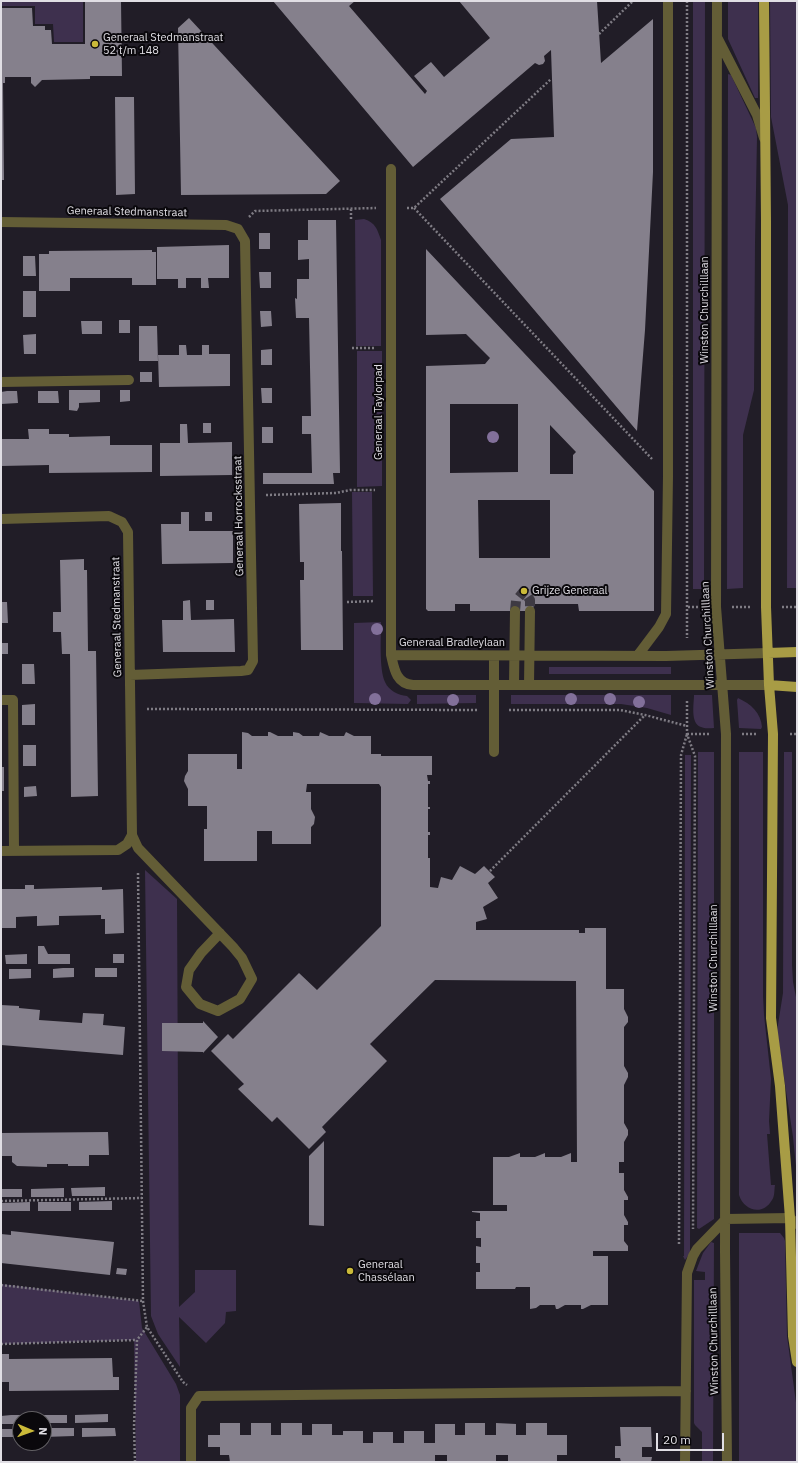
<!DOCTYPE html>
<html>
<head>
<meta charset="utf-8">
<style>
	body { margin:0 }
	#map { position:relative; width:798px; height:1463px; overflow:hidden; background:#211d27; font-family:"IBM Plex Sans",sans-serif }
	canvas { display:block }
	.frame { position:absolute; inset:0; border:2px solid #e0dee4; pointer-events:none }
	.north { position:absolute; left:12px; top:1411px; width:40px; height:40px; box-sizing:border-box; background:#0a080c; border:1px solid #605e62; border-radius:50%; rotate:92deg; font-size:11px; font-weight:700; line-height:16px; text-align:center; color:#e0dee4 }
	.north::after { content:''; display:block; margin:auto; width:14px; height:18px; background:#cbba39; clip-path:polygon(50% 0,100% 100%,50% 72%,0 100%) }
	.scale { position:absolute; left:656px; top:1433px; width:68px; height:18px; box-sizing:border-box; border:2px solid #e0dee4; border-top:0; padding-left:5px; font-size:12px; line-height:14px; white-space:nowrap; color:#e0dee4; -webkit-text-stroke:3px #0a080c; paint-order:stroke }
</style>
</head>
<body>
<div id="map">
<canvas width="798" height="1463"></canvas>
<div class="frame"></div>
<div class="north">N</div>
<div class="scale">20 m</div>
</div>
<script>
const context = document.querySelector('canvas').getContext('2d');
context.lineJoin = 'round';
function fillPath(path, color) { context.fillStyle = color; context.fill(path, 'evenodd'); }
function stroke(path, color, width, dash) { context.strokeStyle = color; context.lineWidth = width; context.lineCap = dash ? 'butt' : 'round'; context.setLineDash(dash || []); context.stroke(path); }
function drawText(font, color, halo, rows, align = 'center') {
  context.font = font + ' "IBM Plex Sans",sans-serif'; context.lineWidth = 4; context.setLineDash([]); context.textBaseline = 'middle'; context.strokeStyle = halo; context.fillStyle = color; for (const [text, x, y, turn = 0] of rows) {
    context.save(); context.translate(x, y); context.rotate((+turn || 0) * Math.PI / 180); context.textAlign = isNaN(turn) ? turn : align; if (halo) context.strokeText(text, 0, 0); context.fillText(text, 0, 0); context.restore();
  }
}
fillPath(new Path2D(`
	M1,1H83V42H54L53,24H35V6H1Z
	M693,1H705L704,589H693Z
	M728,1H758V98H755L728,39Z
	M770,1H797V588H787L788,205L771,117Z
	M728,74L731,75L756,128L757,137L755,243L754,390L743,435V588L727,589Z
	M364,219C376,223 377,229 381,240V346H356L355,220Z
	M357,351H382V486L357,487Z
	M352,492H372L373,596H353Z
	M381,622C381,637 379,669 385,682C389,691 398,695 407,696L411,700L408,704L354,703V623Z
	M549,667H671V674H549Z
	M417,695H476V703L417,704Z
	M511,695H671V715L647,708L621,704H511Z
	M694,695H712L714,728C710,728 705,729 701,727C690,724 694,703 694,695Z
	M738,698C751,704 761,713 762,727L761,729L739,728L737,700Z
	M698,752H714V1219L699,1229L697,1228Z
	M739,752H763V996L764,1015L771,1079L769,1121L770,1134H767L771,1185H775C774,1190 775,1196 772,1200C763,1216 744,1211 739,1195Z
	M784,752H792V965L793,982L797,1002V1176L793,1137L777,1031L783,993Z
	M685,755H691L690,1253L685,1260L683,1256H684Z
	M145,870L177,899L179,1307L195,1292V1270H236V1311L226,1312L225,1323L206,1343L179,1317L180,1367L158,1334L151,1316Z
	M739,1233H780L784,1238L785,1241L787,1336L797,1410V1462H739Z
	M711,1242L714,1243L713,1462H702V1432L695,1425L694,1423V1280H705V1272L696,1271L703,1253Z
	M1,1284L139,1301L142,1328L176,1384L180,1395V1462H136L134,1340L1,1344Z`), '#3e304e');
fillPath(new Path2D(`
	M85,1H121L122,76H90V79L42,80L35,87L31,83V77H5V83H3L4,180H1V8H32L33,26H45V30H51L52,44H85Z
	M273,1H355L349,6L425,94L427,91L414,76L431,62L444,77L490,38L459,1H597L601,63L653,19V172L645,330L637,431L440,199L511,139L554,137L551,50L544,56L545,61L543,64L539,65L535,63L413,167Z
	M189,18L340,181L326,194L181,195L178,28Z
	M115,97H134L135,194L116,195Z
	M308,220H336L340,473H333L334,484H263V473H312L311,434H302V416H311L309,318H296L295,298L297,299V279H309V259L298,260V240H308Z
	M259,233H270V249H259Z
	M229,245V278H208L209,288H201V278H186V288H178V279H157V247Z
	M426,249L654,491V611H579L578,604H534L533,610L530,611H470V604H455V611H428L426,609V366L485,364L490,358L466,334L426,335ZM450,404H518V472L450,473ZM550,425L576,452L573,455V474H550ZM478,500H550V558H479Z
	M152,250V252H156V285H132V278H70V291H39V254H49V251Z
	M23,256H35L36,276H23Z
	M259,272H271V288H260Z
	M23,291H36V317H23Z
	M260,311H271L272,326L261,327Z
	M119,320H130V333H119Z
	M81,321H102V334H82Z
	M139,326H157L158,361H139Z
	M36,334V354H24L23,335Z
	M179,345H186L187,355H202V345H209V354H230V386L159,387L158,355H179Z
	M272,349V365H261V350Z
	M140,372H152V382H140Z
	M261,388H272V403H262Z
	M69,390H100V402L79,403V407L77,411L69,410Z
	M120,390H130V401L120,402Z
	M7,391H17L18,403L1,404V392Z
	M38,391H58L59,403H38Z
	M203,423H211V433H203Z
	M180,424H187L188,443L232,442V475L160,476V443H180Z
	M262,427H273V443H262Z
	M28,429H49V446V434H69V437L110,436V445H152V472L49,473V465L1,466V439H29Z
	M341,503V551H342L343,650H301L300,580H304V562H300L299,504Z
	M181,512H189V531H233V563L162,564L161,524H181Z
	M205,512H212V521H205Z
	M84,559V570H87L88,651H96L98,796L71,797L70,654H62L61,632H53V612H61L60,560Z
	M190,600L191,620L234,619L235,652H163L162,620H183V601Z
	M206,600H214V610H206Z
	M1,602H7L8,623H1Z
	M1,643H8V654H1Z
	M22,664H34L35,684H22Z
	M35,704V725H22V705Z
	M242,732L248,733L252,736H268V732H270L278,736H293V732L299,733L303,736H319L320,732L329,736H344L346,732L354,736H371V754H381V756H432V775H427L428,781H430V784H428V807H430V809H428V832H430V835H428V858H430V887L438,888L441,877L452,880L460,866L475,874L484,866L495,877L488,883L498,898L483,907L487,919L476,922V930H579V933H585V928H606V989H624V1009L628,1017V1022L624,1027V1066L628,1073V1077L624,1085V1123L628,1130V1135L624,1142V1162H619V1173H624V1190L628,1197V1200H624V1215L628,1222V1225H624V1241L628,1246V1251H593V1256H608V1305H591L583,1309H581V1305H565L558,1309H556L555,1305H540L536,1308L530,1309V1287H516L515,1289H476V1272H480V1263H476V1246L481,1247V1238H476V1221H480V1213L472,1212V1211H507V1205H493V1157H509L520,1153V1157H535L545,1153V1157H561L571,1153V1162H577L576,981L435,980L370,1044L387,1061L322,1127L326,1132L309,1149L277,1117L272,1122L238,1089L244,1084L211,1051L228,1034L233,1039L299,973L317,990L381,926V787L379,784H307L306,792H311V809L315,817L314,824L311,827V844H272V831H257V861H204V829H207V806H188V789L184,781L185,776L188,771V754H237V769H242Z
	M23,745H36V766H23Z
	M1,767H4V791H1Z
	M36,786L37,796L24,797V787Z
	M25,885H34V889L102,887V890L123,889L124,933L105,934V919H101V915L59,916V925L37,926V916L16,917V928H1V889H25Z
	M38,946H44L48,954H70V964H38Z
	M27,954V964H6L5,955Z
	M113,954H124V963H113Z
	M63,968H74V977L53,978V969Z
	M95,968H117V977H95Z
	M9,969H31V978L9,979Z
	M1,1005L19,1006V1008L40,1010L39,1020L82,1023L83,1013L104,1014L103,1025L125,1027L123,1055L1,1045Z
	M203,1021L218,1037L203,1053V1052L162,1051V1023H203Z
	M108,1132L109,1155H89V1166H68V1164H47V1167L17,1166L12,1162V1156H1V1133Z
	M324,1141V1226L309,1225V1156Z
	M105,1187V1196H72L71,1188Z
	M64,1188V1197H31V1189Z
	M1,1189H22V1197H1Z
	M112,1201V1210H79V1202Z
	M30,1202V1211H1V1203Z
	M38,1202H71V1211H38Z
	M11,1231L114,1242L110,1275L1,1263V1234L11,1235Z
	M117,1268L127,1269L126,1275L116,1274Z
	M1,1354H9V1359L112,1358L113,1377H119V1390L9,1391V1382H1Z
	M108,1414V1422L75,1423V1415Z
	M11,1415H25V1419H20V1424H1V1416Z
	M33,1415H67V1423H44V1419H33Z
	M220,1423H240V1435H251V1423H271V1435H281V1423H302V1435H312V1424H332V1435H343V1431H363V1443H373V1432H393V1443H404V1431H424V1443H435V1424H455V1435H465V1423H485V1435H496V1423L516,1424V1435H526V1423H547V1435H567V1455H557V1462H508V1455H496V1462H447V1455H435V1462H230L229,1455H220V1447H208V1435H220Z
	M620,1427H651L652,1447H642V1457H652L651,1462H621L620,1458H615V1446H621Z
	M44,1428H74V1436L44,1437Z
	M82,1428H115L116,1436L82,1437Z
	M1,1429H20V1437H1Z`), '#85808c');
stroke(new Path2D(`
	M515,611L516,601L524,591L530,600V611`), '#3e3a43', 10, [10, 5]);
stroke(new Path2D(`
	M687,1V638
	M599,34L633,1
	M407,208H414L551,79
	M414,208L652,459
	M351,209V219
	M249,217L255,211L376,208
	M352,348H376
	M266,495L336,493L350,490H375
	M347,602L375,601
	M688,607H701
	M732,607H751
	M782,607H797
	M687,701V734L695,756L693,1229
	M147,709L478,710
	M509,710H620L645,715L687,726
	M687,734H711
	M742,734H757
	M790,734H797
	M490,871L645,715
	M138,873L143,1301L147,1327L183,1382L187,1385
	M1,1201L142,1198
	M679,1244L681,755L687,734
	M1,1285L143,1301
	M1,1344L137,1340
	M135,1462L134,1427L137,1340L147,1327`), '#7f7c84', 2.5, [2, 2]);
stroke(new Path2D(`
	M717,1L716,607L726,734L725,1250L727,1462
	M718,39L757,115L764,138
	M391,169V655C394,668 396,684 413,685H769
	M1,222L226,225L238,229L245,241L253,661L248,670L241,671L130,675
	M1,382L129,380
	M1,519L109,516L122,522L128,532L132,835L127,844L118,850L1,851
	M391,655L666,656L768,653
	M638,655L659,627L666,614L668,476V1
	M494,656V752
	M514,685L515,611
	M529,685L530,611
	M1,700H13L14,850
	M132,835L138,848L233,947L242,958L252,979L240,999L218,1011L200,1004L186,987L189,970L201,953L220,933
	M191,1462V1408L199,1396L686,1391
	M685,1462L687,1273L693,1256L697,1249L726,1219L790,1218L797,1224`), '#635d36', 10);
stroke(new Path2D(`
	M764,1L766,221V607L769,685L773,734L771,1018L780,1086L790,1218L793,1336L797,1362
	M768,653L797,652
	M769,685L797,687`), '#a89c45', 10);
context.fillStyle = '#82709a';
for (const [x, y] of [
	[493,437],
	[377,629],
	[375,699],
	[571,699],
	[610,699],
	[453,700],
	[639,702]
]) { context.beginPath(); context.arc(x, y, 6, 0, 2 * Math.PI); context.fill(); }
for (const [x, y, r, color] of [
	[95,44,4,"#cbba39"],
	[524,591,4,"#cbba39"],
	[350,1271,4,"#cbba39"]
]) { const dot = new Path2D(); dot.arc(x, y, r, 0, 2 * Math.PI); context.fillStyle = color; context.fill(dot); stroke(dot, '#0a080c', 1.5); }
drawText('11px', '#e0dee4', '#0a080c', [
	["Generaal Stedmanstraat",103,38],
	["52 t/m 148",103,51],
	["Grijze Generaal",532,591],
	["Generaal",358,1265],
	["Chassélaan",358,1278]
], 'left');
drawText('11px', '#e0dee4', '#0a080c', [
	["Generaal Stedmanstraat",127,212,1],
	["Winston Churchilllaan",705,310,-90],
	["Generaal Taylorpad",379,412,-90],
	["Generaal Horrocksstraat",239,516,-91],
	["Generaal Stedmanstraat",117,617,-91],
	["Winston Churchilllaan",708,635,-93],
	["Generaal Bradleylaan",452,643],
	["Winston Churchilllaan",714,958,-90],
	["Winston Churchilllaan",714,1341,-91]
]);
</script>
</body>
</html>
